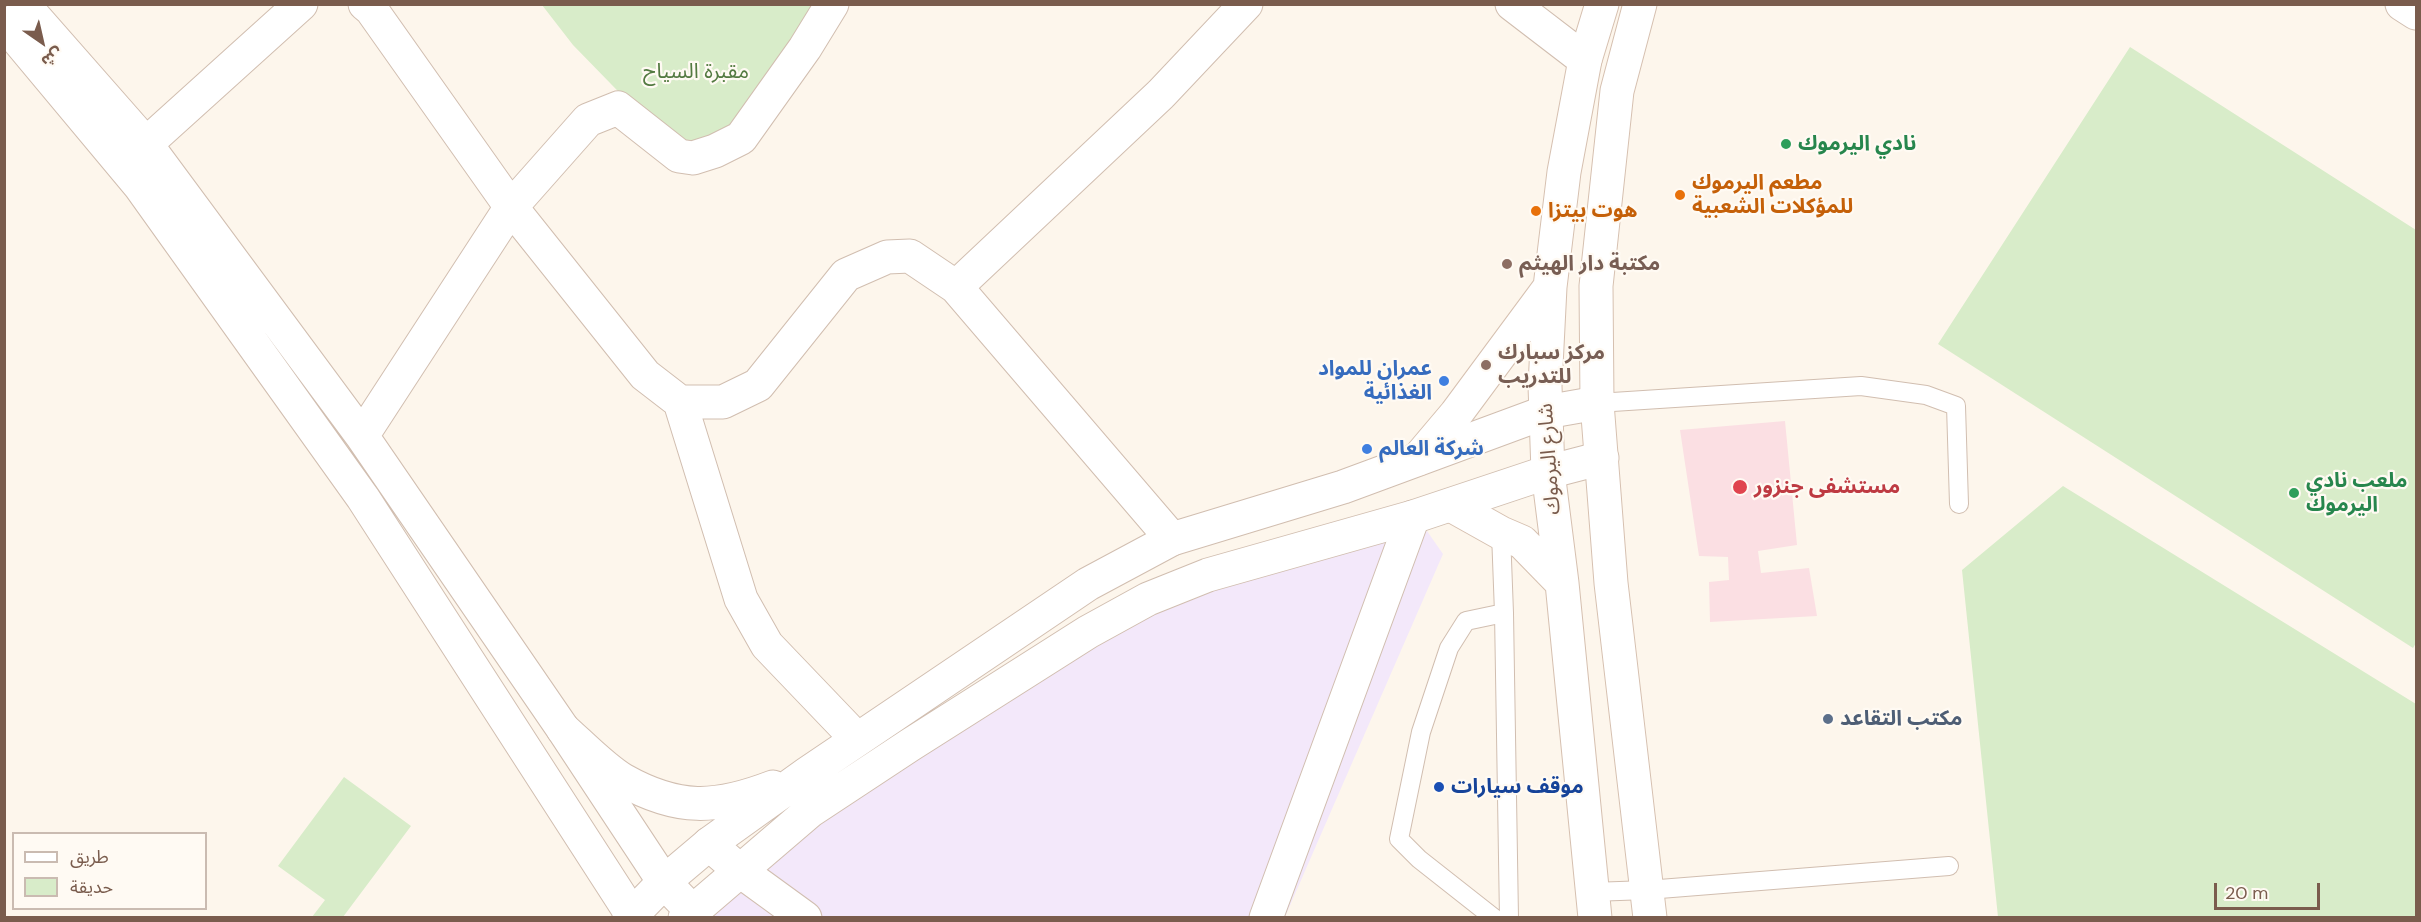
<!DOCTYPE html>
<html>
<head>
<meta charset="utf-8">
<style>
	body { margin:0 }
	#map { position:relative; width:2421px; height:922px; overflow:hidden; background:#fdf6ec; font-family:"DM Sans","Noto Sans Arabic",sans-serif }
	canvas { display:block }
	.frame { position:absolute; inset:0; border:6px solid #7a5c4d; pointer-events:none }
	.legend { position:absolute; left:12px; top:832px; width:195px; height:78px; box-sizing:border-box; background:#fffaf3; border:2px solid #cabbb1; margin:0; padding:8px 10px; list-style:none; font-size:18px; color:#7a5c4d }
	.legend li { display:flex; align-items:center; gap:12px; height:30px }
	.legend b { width:30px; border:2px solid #cabbb1 }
	.north { position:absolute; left:12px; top:12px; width:60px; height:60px; -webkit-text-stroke:4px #fffaf3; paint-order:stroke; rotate:146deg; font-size:16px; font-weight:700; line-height:24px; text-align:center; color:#7a5c4d }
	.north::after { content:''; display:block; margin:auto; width:21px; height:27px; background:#7a5c4d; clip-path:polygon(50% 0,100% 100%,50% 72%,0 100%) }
	.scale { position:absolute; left:2214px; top:883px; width:106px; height:27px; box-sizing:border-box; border:3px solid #7a5c4d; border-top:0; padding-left:8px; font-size:18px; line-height:21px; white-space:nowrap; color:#7a5c4d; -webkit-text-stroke:4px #fffaf3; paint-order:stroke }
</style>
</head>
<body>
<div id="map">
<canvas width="2421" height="922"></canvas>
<div class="frame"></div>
<ul class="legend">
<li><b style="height:8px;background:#fff"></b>طريق</li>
<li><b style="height:16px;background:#d8ecc9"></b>حديقة</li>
</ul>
<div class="north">ش</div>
<div class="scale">20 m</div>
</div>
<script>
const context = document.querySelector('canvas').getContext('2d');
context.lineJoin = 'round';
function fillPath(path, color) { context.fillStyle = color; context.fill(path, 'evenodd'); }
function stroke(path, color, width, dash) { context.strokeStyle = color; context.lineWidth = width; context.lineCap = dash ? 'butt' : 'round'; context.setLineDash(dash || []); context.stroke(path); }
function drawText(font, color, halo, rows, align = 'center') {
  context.font = font + ' "DM Sans","Noto Sans Arabic",sans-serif'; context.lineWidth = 4.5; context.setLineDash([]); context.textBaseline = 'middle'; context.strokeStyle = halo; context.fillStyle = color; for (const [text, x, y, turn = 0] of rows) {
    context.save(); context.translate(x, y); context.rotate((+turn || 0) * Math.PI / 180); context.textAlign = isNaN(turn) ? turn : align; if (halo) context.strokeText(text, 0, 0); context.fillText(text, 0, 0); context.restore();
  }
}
fillPath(new Path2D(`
	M1427,531L1443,554L1285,917L703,918L768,854L1171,599Z`), '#f3e8fa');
fillPath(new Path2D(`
	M1785,421L1797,545L1758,551L1761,573L1809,568L1817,616L1710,622L1709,582L1729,580L1728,557L1699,556L1680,430Z`), '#fbdfe3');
fillPath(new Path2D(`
	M542,5H818L750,118L686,161L573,45Z
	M2130,47L2416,230V643L2413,648L1938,344Z
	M2063,486L2416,704V917H1998L1962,570Z
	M344,777L411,826L343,917H312L325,900L278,866Z`), '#d8ecc9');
const service = new Path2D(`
	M1597,403L1861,386L1926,395L1956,406L1959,504
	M1501,533L1504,613L1509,918
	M1592,892L1647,890L1949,866
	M1494,918L1419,859L1399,839L1421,732L1449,648L1466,621L1504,613`);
const minor = new Path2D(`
	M23,4L146,144L362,436L563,729L664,882L692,911
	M365,4L371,9L511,207L645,375L680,402H723L758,385L846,275L887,257L910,256L956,287L1172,539
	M1512,4L1585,60
	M2402,4L2416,13
	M4,23L140,186L363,498L634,918
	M146,144L301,4
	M956,287L1161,94L1246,4
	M680,402L741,599L767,645L857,739
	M362,436L511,207L588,120L618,108L679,156L693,158L715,151L741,138L805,48L832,4
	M709,844L739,870L805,918
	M1266,918L1413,517`);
const tertiary = new Path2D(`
	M563,729C580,744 604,769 623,780C678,811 716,809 773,787
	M629,918L664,882L709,844L808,773L1088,584L1172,539L1343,487L1546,412L1597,403
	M685,918L810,811L910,745L1088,632L1148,599L1208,575L1413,517L1548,472L1602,458`);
const secondary = new Path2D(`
	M1640,4L1617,91L1596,286L1597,403L1611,583L1650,918
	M1418,459L1456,414L1550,287
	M1451,505L1501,533L1522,542L1562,583
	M1595,918L1562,583L1548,472L1545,386L1550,287L1564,172L1585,60L1602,4`);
stroke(service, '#d1beb0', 20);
stroke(minor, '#d1beb0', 35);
stroke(tertiary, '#d1beb0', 35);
stroke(secondary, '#d6c0b0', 35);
stroke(service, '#fff', 18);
stroke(minor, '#fff', 33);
stroke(tertiary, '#fff', 33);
stroke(secondary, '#fff', 33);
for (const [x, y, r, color] of [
	[1786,144,6,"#2e9e5b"],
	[1680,195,6,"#e8710a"],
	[1536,211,6,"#e8710a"],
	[1507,264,6,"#8d6e63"],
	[1486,365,6,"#8d6e63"],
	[1444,381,6,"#3f7fe0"],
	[1367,449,6,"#3f7fe0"],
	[1740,487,8,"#e0444e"],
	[2294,493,6,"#2e9e5b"],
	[1828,719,6,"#5c6f8a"],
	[1439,787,6,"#1a4fb4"]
]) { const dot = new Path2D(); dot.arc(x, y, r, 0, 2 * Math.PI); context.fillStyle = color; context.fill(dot); stroke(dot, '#fffaf3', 2); }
drawText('21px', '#537a41', '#fffaf3', [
	["مقبرة السياح",696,72]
]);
drawText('bold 21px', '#27864d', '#fffaf3', [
	["نادي اليرموك",1798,144],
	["ملعب نادي",2306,481],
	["اليرموك",2306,505]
], 'left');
drawText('bold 21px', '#c56008', '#fffaf3', [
	["مطعم اليرموك",1692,183],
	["للمؤكلات الشعبية",1692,207],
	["هوت بيتزا",1548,211]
], 'left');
drawText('bold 21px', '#785e54', '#fffaf3', [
	["مكتبة دار الهيثم",1519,264],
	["مركز سبارك",1498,353],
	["للتدريب",1498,377]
], 'left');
drawText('bold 21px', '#366cbe', '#fffaf3', [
	["عمران للمواد",1432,369],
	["الغذائية",1432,393],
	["شركة العالم",1379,449,"left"]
], 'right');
drawText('21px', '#7a5c4d', '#fffaf3', [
	["شارع اليرموك",1550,459,-94]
]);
drawText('bold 21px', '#be3a42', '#fffaf3', [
	["مستشفى جنزور",1754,487]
], 'left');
drawText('bold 21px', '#4e5e75', '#fffaf3', [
	["مكتب التقاعد",1840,719]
], 'left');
drawText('bold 21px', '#164399', '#fffaf3', [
	["موقف سيارات",1451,787]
], 'left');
</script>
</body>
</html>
